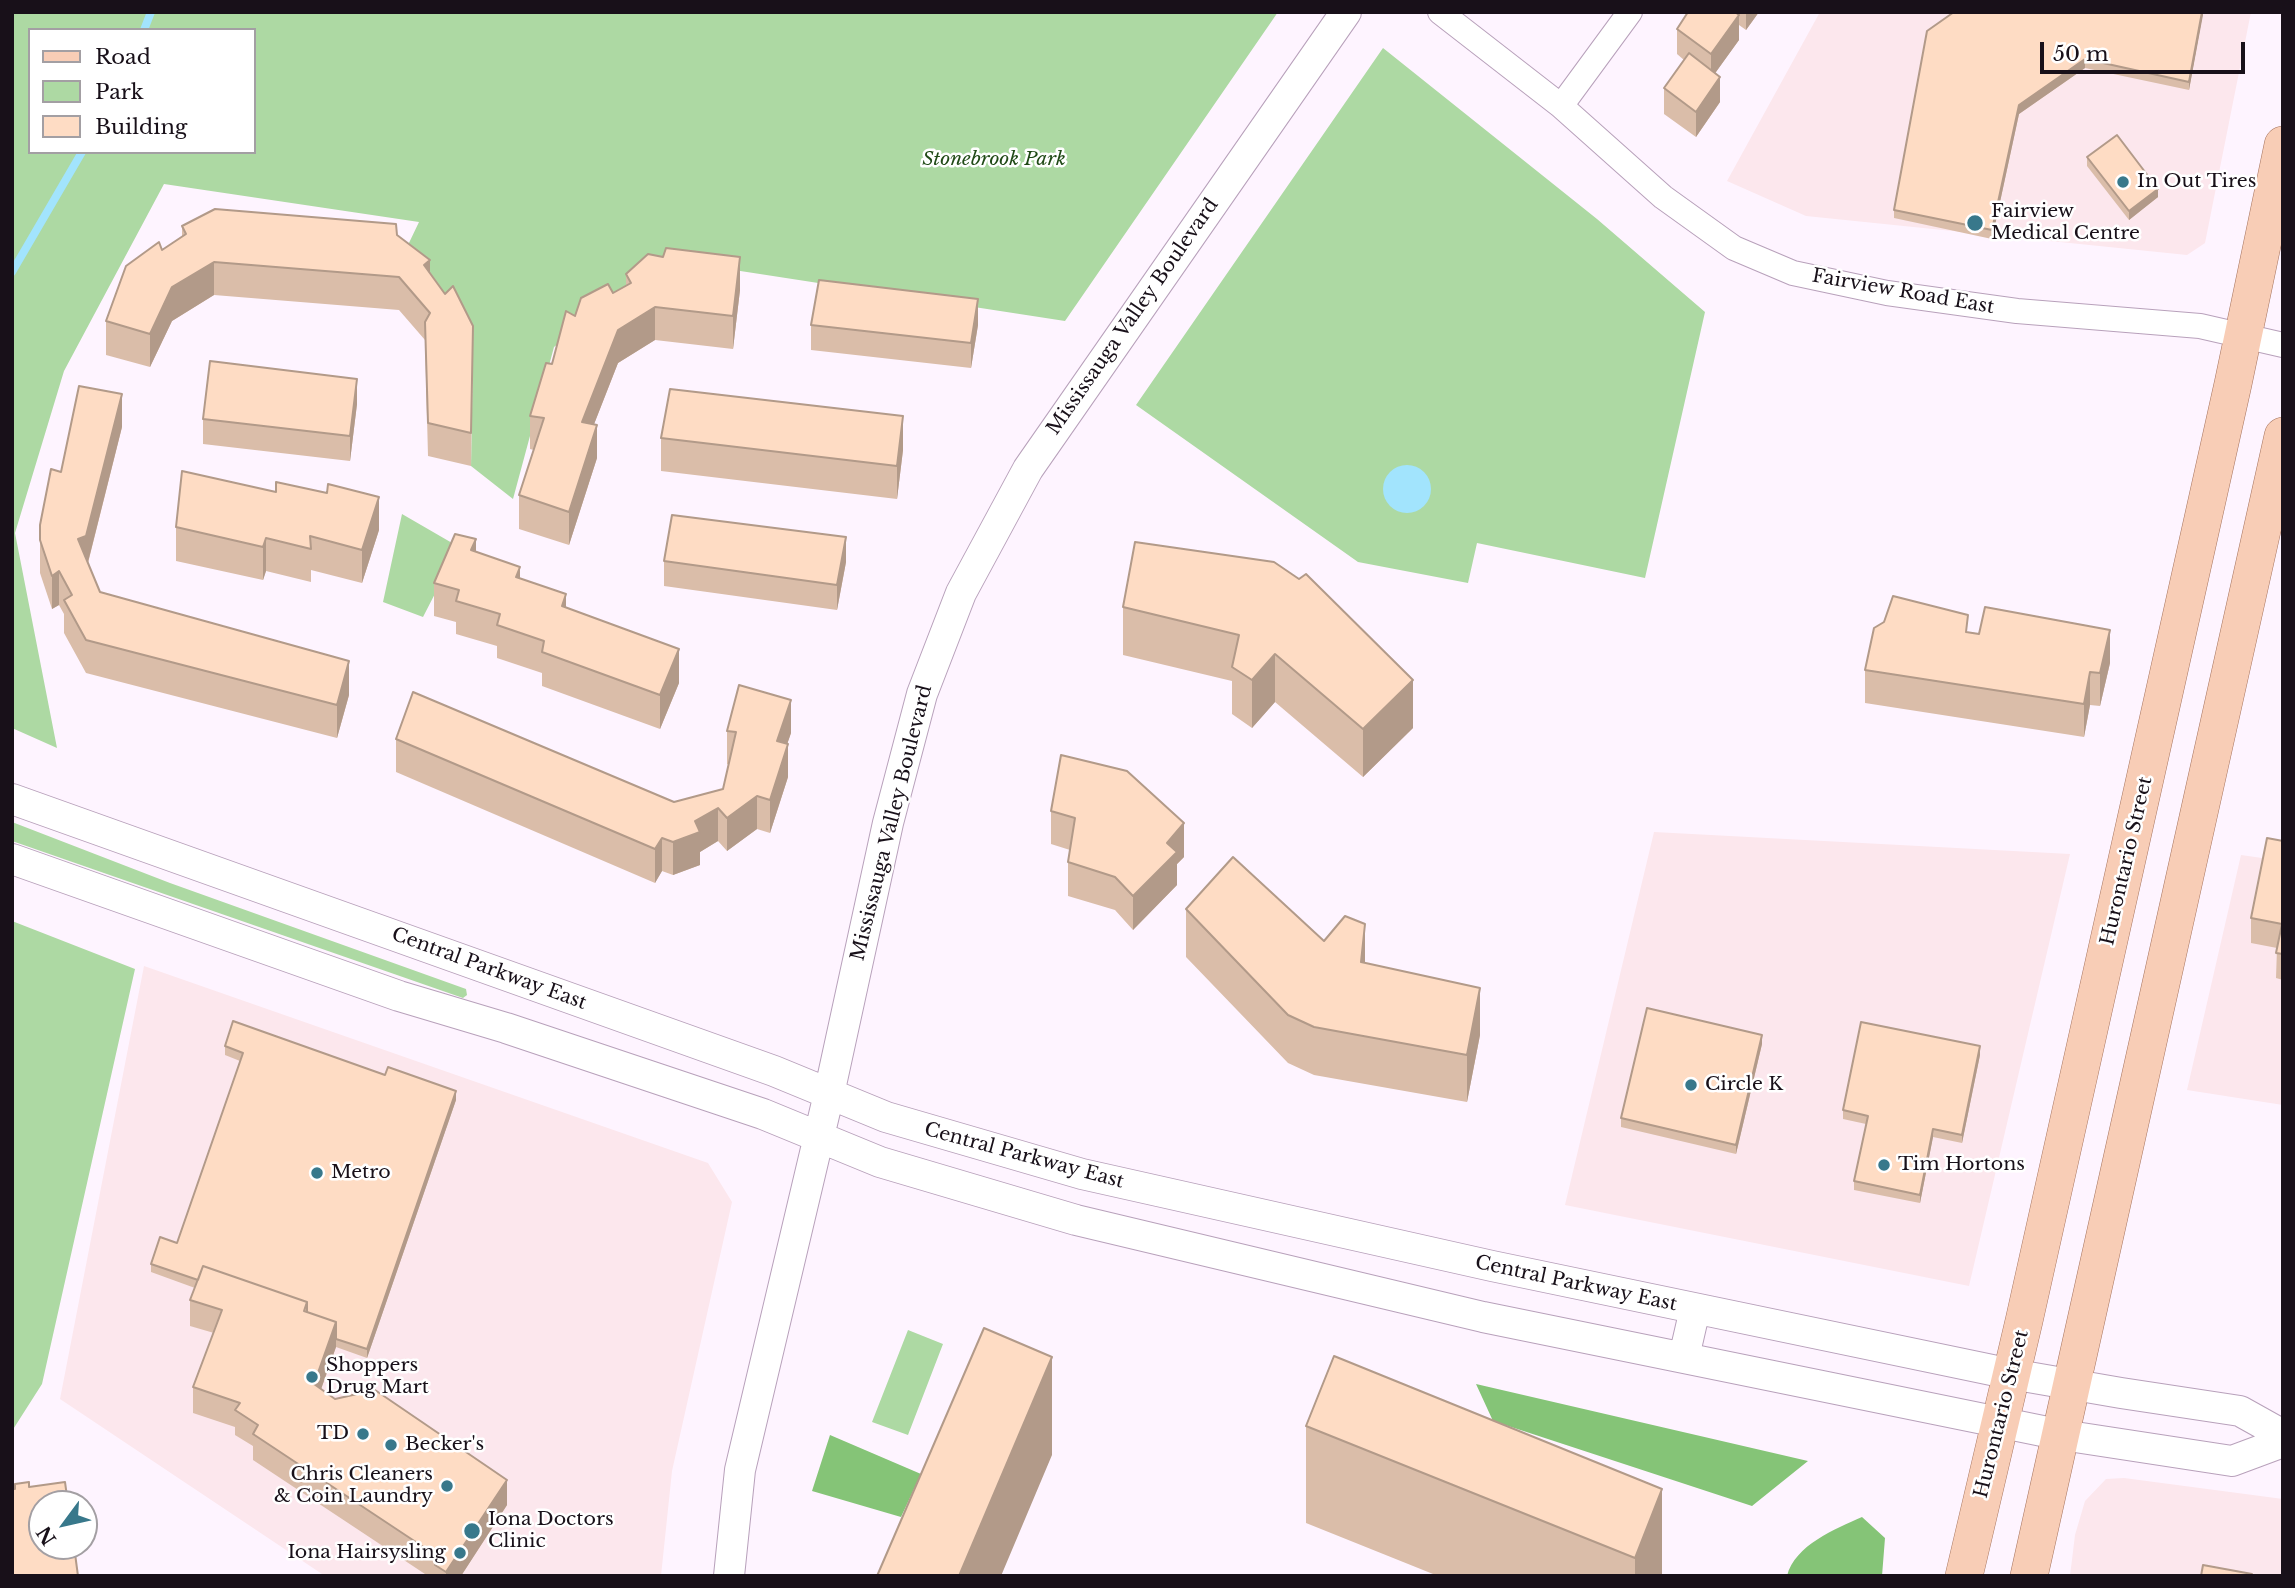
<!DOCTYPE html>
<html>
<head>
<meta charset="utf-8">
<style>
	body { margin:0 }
	#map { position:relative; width:2295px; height:1588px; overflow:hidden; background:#fef4ff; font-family:"Libre Baskerville",serif }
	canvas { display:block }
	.frame { position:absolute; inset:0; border:14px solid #181019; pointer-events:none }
	.legend { position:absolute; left:28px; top:28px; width:228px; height:126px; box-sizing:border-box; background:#fff; border:2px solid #a39fa3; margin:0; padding:9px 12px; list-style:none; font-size:21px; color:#181019 }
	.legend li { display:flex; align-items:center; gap:14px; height:35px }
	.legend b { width:35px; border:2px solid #a39fa3 }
	.north { position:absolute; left:28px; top:1490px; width:70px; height:70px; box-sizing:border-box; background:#fff; border:2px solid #a39fa3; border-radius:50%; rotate:237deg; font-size:19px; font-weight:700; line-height:28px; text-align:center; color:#181019 }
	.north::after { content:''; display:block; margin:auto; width:24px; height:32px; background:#38788b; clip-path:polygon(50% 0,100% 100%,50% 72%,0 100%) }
	.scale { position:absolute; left:2040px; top:42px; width:205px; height:32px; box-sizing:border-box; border:4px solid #181019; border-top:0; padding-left:9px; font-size:21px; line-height:24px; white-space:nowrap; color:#181019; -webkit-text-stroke:5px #fff; paint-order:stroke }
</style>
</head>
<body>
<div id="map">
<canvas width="2295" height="1588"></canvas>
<div class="frame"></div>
<ul class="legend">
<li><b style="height:9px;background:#f8cdb6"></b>Road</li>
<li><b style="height:19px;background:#add9a3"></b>Park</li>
<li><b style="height:19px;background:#fedcc4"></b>Building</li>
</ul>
<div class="north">N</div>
<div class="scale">50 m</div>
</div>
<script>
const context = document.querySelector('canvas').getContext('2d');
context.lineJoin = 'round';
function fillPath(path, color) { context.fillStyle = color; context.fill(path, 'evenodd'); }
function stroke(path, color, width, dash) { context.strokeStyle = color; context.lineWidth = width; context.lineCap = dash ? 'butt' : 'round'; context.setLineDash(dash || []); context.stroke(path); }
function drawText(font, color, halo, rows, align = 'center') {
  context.font = font + ' "Libre Baskerville",serif'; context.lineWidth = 5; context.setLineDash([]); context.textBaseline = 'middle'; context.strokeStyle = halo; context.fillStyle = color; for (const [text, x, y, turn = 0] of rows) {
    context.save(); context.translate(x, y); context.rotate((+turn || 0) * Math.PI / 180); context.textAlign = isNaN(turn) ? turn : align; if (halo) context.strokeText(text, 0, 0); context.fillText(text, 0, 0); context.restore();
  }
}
fillPath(new Path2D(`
	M1820,12H2251L2205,243L2187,255L1806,216L1727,181Z
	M1654,832L2070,854L1969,1286L1565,1205Z
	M2241,855L2283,861V1105L2187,1090Z
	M144,966L708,1163L732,1202L672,1471L661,1576H325L60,1399Z
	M2124,1478L2283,1499L2282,1576H2070L2075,1535L2085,1501L2106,1479Z`), '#fce7ed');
fillPath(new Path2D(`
	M12,12H1278L1065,321L656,258L629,288L554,347L513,499L471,466L473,359L454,320L397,268L419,222L164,184L64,371L15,533L57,748L12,728ZM30,30H254V152H30Z
	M1383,48L1597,219L1705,312L1645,578L1477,543L1468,583L1358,562L1136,405Z
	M402,514L459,547L423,617L383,602Z
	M12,822L170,883L466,989L467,995L463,998L12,841Z
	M12,921L135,969L42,1384L12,1431Z
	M908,1330L943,1344L908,1435L872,1422Z`), '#add9a3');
fillPath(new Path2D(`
	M1476,1384L1808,1461L1752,1506L1493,1421Z
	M830,1435L921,1474L901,1517L812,1491Z
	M1862,1517L1885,1538L1882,1576H1787C1795,1545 1835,1529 1862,1517Z`), '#85c477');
fillPath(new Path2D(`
	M1383 489a24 24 0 1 1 48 0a24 24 0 1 1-48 0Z`), '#a2e4fd');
stroke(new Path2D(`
	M144,30L151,12
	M12,272L82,152`), '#a2e4fd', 8);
const minor = new Path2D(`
	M1440,12L1561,106L1663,197L1734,248L1793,273L1887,293L2017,311L2200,326L2283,345
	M1561,106L1630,12`);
const tertiary = new Path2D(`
	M12,799L774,1071L886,1117L1082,1174L1492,1266L2011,1374L2121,1393L2240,1411L2283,1435
	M12,859L399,996L506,1028L763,1114L880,1162L1076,1220L1483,1317L2062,1435L2232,1461L2283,1442
	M1684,1357L1695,1309
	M729,1576L740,1470L829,1094L888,823L922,694L961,593L1028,469L1346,12`);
const primary = new Path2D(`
	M1964,1576L2024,1321L2233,384L2283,145
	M2029,1576L2283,436`);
stroke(minor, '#b8a1bb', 26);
stroke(tertiary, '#b8a1bb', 32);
stroke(primary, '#a67560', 38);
stroke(minor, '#fff', 24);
stroke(tertiary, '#fff', 30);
stroke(primary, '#f8cdb6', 37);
fillPath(new Path2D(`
	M1688,12H1759L1746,30L1739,25V40L1715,73L1720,102L1696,137L1664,114V88L1684,60L1677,54V29Z
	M2203,12L2189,90L2085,68L2019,114L1992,239L1894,218V210L1927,31Z
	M2087,157L2158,197L2129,220L2087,166Z
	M182,226L397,235L430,272L445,294L473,326L471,466L428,456L425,340L399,310L214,295L172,321L150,367L106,355V321L162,250L182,237Z
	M626,274L740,290L733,349L655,340L618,363L594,424L597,458L569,545L519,529V495L534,450L530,449V416L575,316L626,285Z
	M811,325H978L971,368L811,350Z
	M357,404L350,461L203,444V419Z
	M122,427L88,563L100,592L349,695L337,738L86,673L64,633V614L59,605L52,609L40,573V525L61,472Z
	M661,438L903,450L897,499L661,471Z
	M176,527L379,530L362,583L311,570V582L266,571L263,580L176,561Z
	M1135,542L1413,728L1363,777L1275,702L1252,728L1232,714V681L1123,655V607Z
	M476,551L566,608L679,683L660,729L542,686V673L497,658V646L456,634V622L434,616V583Z
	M664,561L846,562L837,610L664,586Z
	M1968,632L2110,663L2100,706L2090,705L2084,737L1865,703V670Z
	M727,731L791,733L787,744L788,777L770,833L757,829L727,851L718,841L700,852V865L673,875L662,871L655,883L396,772V739L674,802L723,789L729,765L727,764Z
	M1061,755L1184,857L1177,864V885L1133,930L1115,910L1068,896V862L1070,850L1051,844V811Z
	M2283,841V980L2276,978L2277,948L2251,943V918Z
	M1186,909L1324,941L1365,963L1480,1035L1467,1102L1314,1075L1288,1063L1186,957Z
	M1762,1044L1736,1154L1621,1127V1118Z
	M225,1046L456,1100L367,1358L336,1347L321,1389L335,1399L507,1505L461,1576H428L253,1460V1446L235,1435V1427L193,1413V1387L214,1333L190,1326V1300L195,1288L151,1272V1264L177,1243L240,1061L225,1055Z
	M1980,1055L1962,1143L1933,1137L1920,1203L1854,1190V1181L1866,1124L1843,1119V1110Z
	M1334,1356L1662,1576H1438L1306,1523V1426Z`), '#dabda9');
fillPath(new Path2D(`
	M1746,12H1759L1746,30Z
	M2202,12H2203V15L2189,90V82Z
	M1739,15V40L1711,79V54Z
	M2085,59V68L2019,114L1992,239V230L2019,105Z
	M1720,77V102L1696,137V112Z
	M2158,189V197L2129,220V211Z
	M740,257V290L733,349V316Z
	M430,260V293L424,265Z
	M214,262V295L172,321L150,367V334L172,287Z
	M978,299V325L971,368V343Z
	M655,307V340L618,363L582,455V422L618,330Z
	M357,379V404L350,461V436Z
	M122,394V427L86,570L78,539Z
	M903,416V450L897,499V466Z
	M597,425V458L569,545V512Z
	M379,497V530L362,583V550Z
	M846,537V562L837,610V585Z
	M266,538V571L263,580V547Z
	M476,539V572L471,550Z
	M520,567V601L516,577Z
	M59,571V605L52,609V576Z
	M566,594V628L562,606Z
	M2110,630V663L2100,706V673Z
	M679,649V683L660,729V695Z
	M1275,654V702L1252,728V680Z
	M349,661V695L337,738V705Z
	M2090,672V705L2084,737V704Z
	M1413,680V728L1363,777V729Z
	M791,700V733L777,774V741Z
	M788,744V777L770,833V800Z
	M757,796V829L727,851V818Z
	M718,808V841L700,852V865L673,875V842L695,821Z
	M1184,823V857L1177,864V885L1133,930V896L1167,843Z
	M662,838V871L655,883V849Z
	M1365,924V972L1361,962Z
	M1480,988V1035L1467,1102V1055Z
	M1762,1035V1044L1736,1154V1145Z
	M1980,1046V1055L1962,1143V1135Z
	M456,1091V1100L367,1358V1349Z
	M1933,1129V1137L1920,1203V1195Z
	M336,1322V1347L314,1409V1384Z
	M1052,1357V1455L1001,1576H959Z
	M507,1480V1505L461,1576H446V1572Z
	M1662,1489V1576H1635V1558Z`), '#b29a89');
const building = new Path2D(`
	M1688,12H1735L1739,15L1711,54L1677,29Z
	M1954,12H2202L2189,82L2085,59L2019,105L1992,230L1894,210L1927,31Z
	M1689,53L1720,77L1696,112L1664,88Z
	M2117,135L2158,189L2129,211L2087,157Z
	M215,209L396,224L397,235L430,260L424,265L445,294L453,286L473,326L471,433L428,423L425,322L430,313L399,277L214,262L172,287L150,334L106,321L126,266L159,242L162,250L186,234L182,226Z
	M666,248L740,257L733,316L655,307L618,330L582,422L597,425L569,512L519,495L544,418L530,416L546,363L552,364L566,311L575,316L581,298L608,284L613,293L631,283L626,274L648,254L663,257Z
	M819,280L978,299L971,343L811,325Z
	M210,361L357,379L350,436L203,419Z
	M79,386L122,394L86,536L78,539L100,592L349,661L337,705L86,640L64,600L72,595L59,571L52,576L40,540V525L51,469L61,472Z
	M670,389L903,416L897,466L661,438Z
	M182,471L276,492V482L327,493L328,484L379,497L362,550L310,536L311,549L266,538L263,547L176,527Z
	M672,515L846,537L837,585L664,561Z
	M455,534L476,539L471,550L520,567L516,577L566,594L562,606L679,649L660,695L542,652L544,641L497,625L500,614L456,601L459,590L434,583Z
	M1135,542L1274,562L1299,579L1306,574L1413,680L1363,729L1275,654L1252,680L1232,667L1239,635L1123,607Z
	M1893,596L1968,615L1966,632L1979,634L1985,607L2110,630L2100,673L2090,672L2084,704L1865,670L1874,628L1884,622Z
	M739,685L791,700L777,741L788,744L770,800L757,796L727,818L718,808L695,821L700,832L673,842L662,838L655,849L396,739L413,692L674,802L723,789L736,732L727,731Z
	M1061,755L1127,771L1184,823L1167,843L1177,852L1133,896L1115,877L1068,862L1075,818L1051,811Z
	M2267,838L2283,841V954L2276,953L2282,924L2251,918Z
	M1233,857L1324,941L1345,916L1365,924L1361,962L1480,988L1467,1055L1314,1027L1288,1015L1186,909Z
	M1647,1008L1762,1035L1736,1145L1621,1118Z
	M233,1021L385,1075L388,1067L456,1091L367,1349L336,1339V1322L307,1312V1302L203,1266L198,1280L151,1264L160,1237L177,1243L243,1053L225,1046Z
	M1861,1022L1980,1046L1962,1135L1933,1129L1920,1195L1854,1181L1868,1116L1843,1110Z
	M203,1266L307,1302L304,1311L336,1322L314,1384L335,1399L375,1390L507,1480L446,1572L435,1565L440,1558L253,1434L258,1425L235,1410L240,1403L193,1387L222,1310L190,1300Z
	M984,1328L1052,1357L959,1576H877Z
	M1334,1356L1662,1489L1635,1558L1306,1426Z
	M29,1482V1487L65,1482L68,1504H42V1546H74L78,1576H12V1489H15V1484Z
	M2203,1565L2252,1574L2251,1576H2201Z`);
fillPath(building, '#fedcc4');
stroke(building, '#b29a89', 2);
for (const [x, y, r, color] of [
	[2123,182,7,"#38788b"],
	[1975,223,9,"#38788b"],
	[1691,1085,7,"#38788b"],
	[1884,1165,7,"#38788b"],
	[317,1173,7,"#38788b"],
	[312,1377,7,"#38788b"],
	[363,1434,7,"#38788b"],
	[391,1445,7,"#38788b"],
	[447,1486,7,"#38788b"],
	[472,1531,9,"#38788b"],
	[460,1553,7,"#38788b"]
]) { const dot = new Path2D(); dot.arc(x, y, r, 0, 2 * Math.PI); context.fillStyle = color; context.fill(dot); stroke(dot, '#fff', 2.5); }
drawText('italic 19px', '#204a16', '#fff', [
	["Stonebrook Park",994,160]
]);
drawText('19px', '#181019', '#fff', [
	["In Out Tires",2137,182],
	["Fairview",1991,212],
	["Medical Centre",1991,234],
	["Circle K",1705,1085],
	["Tim Hortons",1898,1165],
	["Metro",331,1173],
	["Shoppers",326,1366],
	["Drug Mart",326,1388],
	["TD",349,1434,"right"],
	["Becker's",405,1445],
	["Chris Cleaners",433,1475,"right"],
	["& Coin Laundry",433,1497,"right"],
	["Iona Doctors",488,1520],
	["Clinic",488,1542],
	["Iona Hairsysling",446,1553,"right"]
], 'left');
drawText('19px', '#181019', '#fff', [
	["Fairview Road East",1903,292,10],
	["Mississauga Valley Boulevard",1133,317,-55],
	["Mississauga Valley Boulevard",892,823,-76],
	["Hurontario Street",2127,861,-77],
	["Central Parkway East",489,969,20],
	["Central Parkway East",1024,1156,15],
	["Central Parkway East",1576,1284,12],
	["Hurontario Street",2002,1414,-76]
]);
</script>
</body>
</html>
